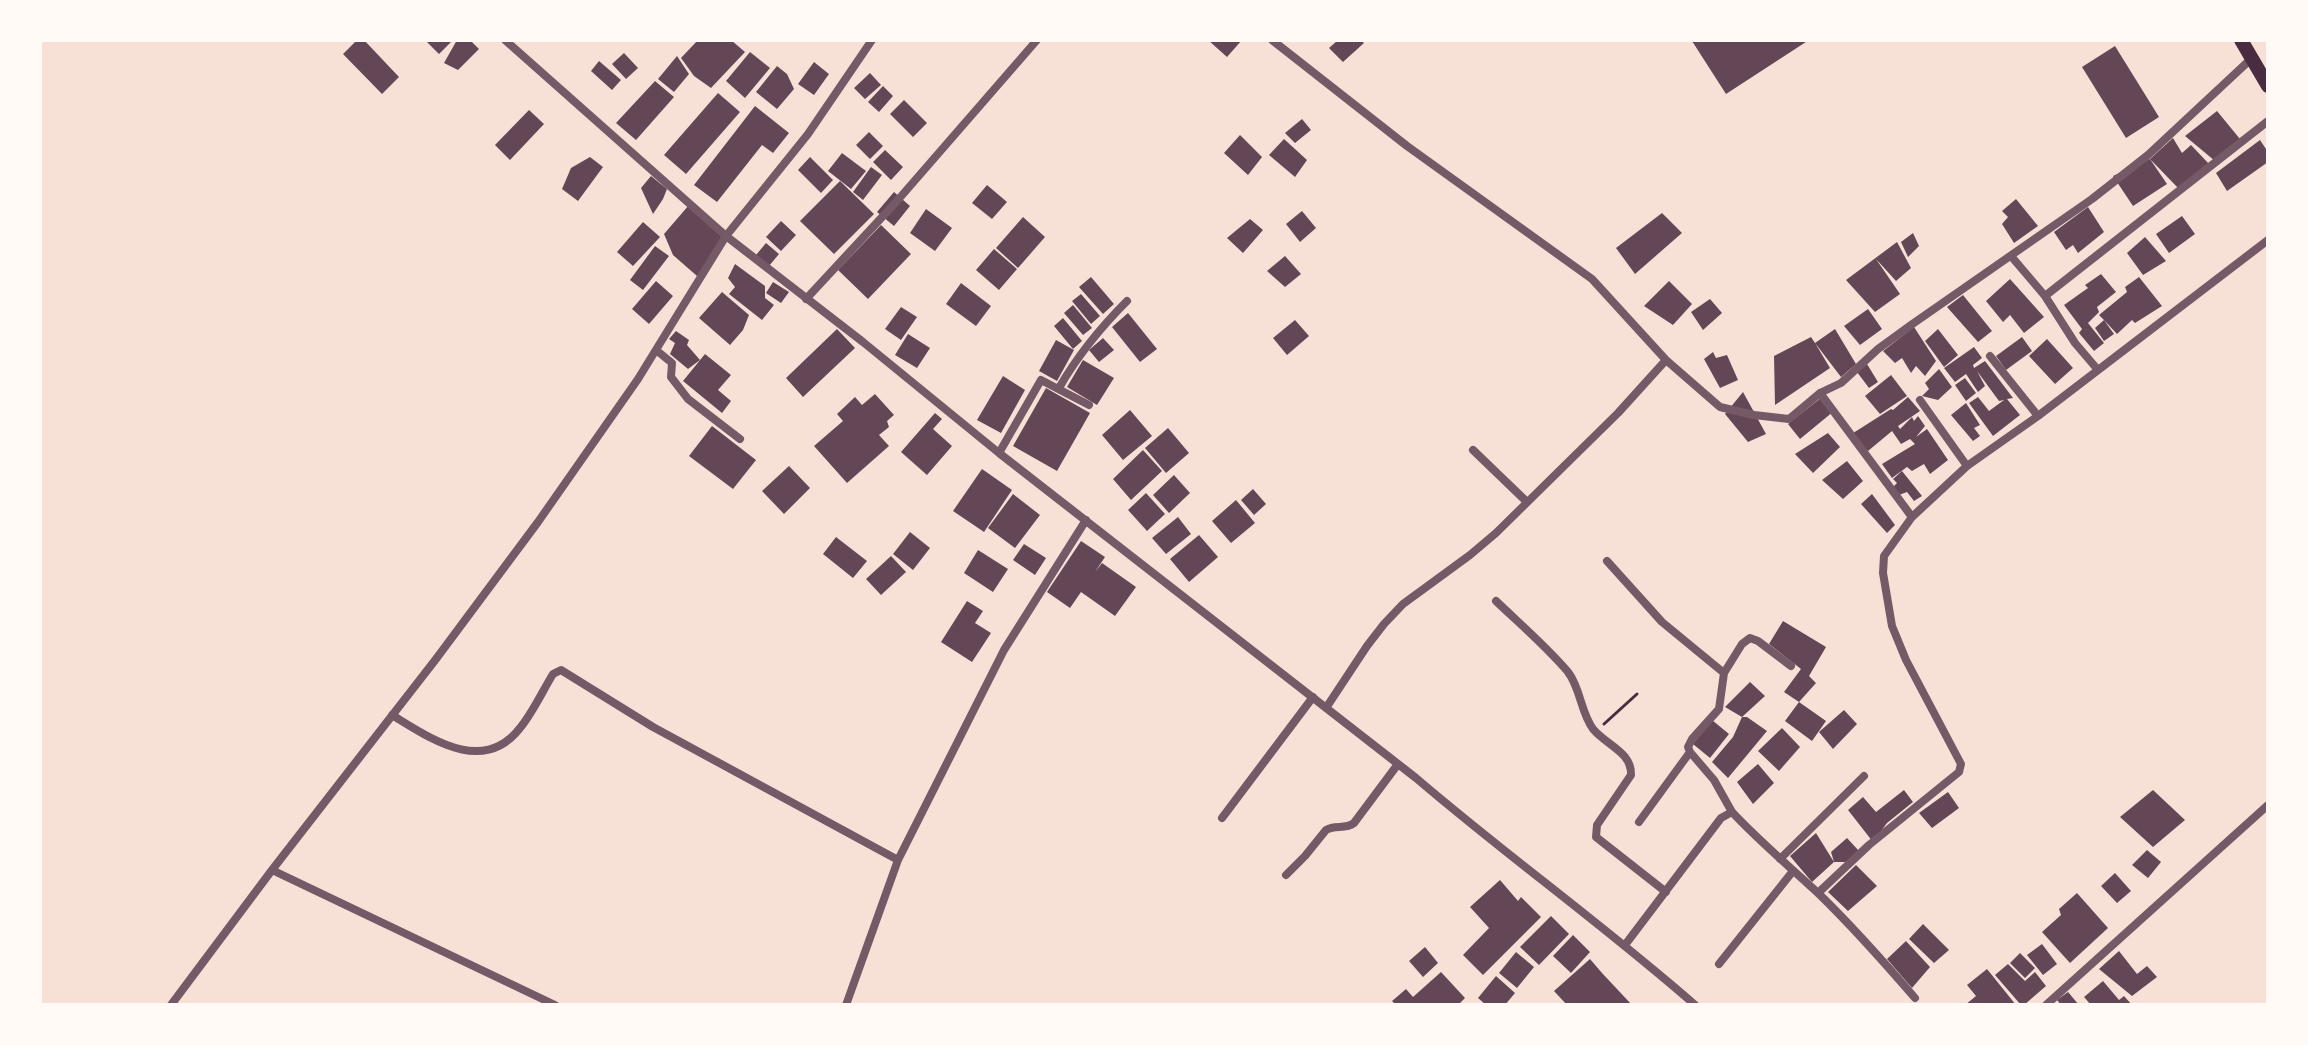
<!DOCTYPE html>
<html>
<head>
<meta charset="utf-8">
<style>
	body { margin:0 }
	#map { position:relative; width:2308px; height:1045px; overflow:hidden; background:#f7e1d7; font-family:"Titillium Web",sans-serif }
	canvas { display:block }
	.frame { position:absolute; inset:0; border:42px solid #fffaf5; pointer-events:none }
</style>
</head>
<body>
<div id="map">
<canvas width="2308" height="1045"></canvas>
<div class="frame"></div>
</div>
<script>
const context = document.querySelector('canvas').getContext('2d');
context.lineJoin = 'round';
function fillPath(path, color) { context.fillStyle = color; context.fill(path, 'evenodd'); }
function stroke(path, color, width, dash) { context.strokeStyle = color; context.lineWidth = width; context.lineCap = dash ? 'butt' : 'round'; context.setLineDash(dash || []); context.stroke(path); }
fillPath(new Path2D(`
	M357,40H364L399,77L382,94L343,54Z
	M425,40H453L439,54Z
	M457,40H470L479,49L458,70L444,63Z
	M698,40H731L745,52L711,88L694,76L681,58Z
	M1208,40H1242L1227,57Z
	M1338,40H1360L1364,43L1343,62L1329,48Z
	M1694,40H1809L1726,94L1692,41Z
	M2115,46L2159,117L2126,138L2082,67Z
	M750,52L770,68L745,98L726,81Z
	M624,53L638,68L626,79L612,64Z
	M677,56L689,74L674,92L658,79Z
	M599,61L621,80L612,90L591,71Z
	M814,62L829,74L814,95L798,84Z
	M777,66L787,74L794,89L777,109L756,92Z
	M870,73L881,85L865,99L854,88Z
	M655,81L674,97L636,140L616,123Z
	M883,86L893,96L879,112L868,102Z
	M718,93L740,112L686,174L664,155Z
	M904,100L927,123L913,137L890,114Z
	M755,106L789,133L773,153L762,145L717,202L694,185Z
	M529,110L544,124L510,160L495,145Z
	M2217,111L2240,139L2215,161L2185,136Z
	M1302,119L1311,130L1295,143L1285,133Z
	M869,132L883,146L870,159L856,145Z
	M1240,135L1262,157L1248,175L1224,153Z
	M2173,138L2182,153L2191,145L2210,165L2179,189L2150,159L2167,184L2133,206L2113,176L2150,159Z
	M1284,139L1307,160L1295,177L1269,155Z
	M2260,140L2268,152V162L2227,191L2216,173Z
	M885,150L903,167L891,180L873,162Z
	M842,153L866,171L851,189L828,171Z
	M590,157L603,167L578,201L562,189L571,168Z
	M810,157L833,180L821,193L798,170Z
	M871,167L882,175L863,200L853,192Z
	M651,176L667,189L663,199L653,214L641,188Z
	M840,181L874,214L834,254L800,221Z
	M987,185L1007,202L992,219L972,203Z
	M894,192L910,206L894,226L877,212Z
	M2016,199L2038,226L2014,243L2002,224L2008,217L2002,211Z
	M689,205L729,239L697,276L673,255L664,234Z
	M2088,207L2104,232L2078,253L2073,245L2066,250L2054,232Z
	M926,209L952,228L935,251L910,233Z
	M1302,211L1316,228L1300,242L1286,224Z
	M1662,213L1682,233L1635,274L1616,248Z
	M2182,216L2195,234L2169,253L2156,234Z
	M1023,217L1045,237L1018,268L996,248Z
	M1250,219L1263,230L1243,253L1227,238Z
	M781,221L796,235L781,251L766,237Z
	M643,222L660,237L633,266L617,252Z
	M881,225L911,254L868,299L838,270Z
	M1913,233L1919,246L1908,257L1901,242Z
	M2145,237L2166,261L2143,275L2127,253Z
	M1897,242L1911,268L1896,281L1876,259L1900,294L1875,312L1846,280Z
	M766,243L779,254L769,266L756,255Z
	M655,246L669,256L643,290L630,280Z
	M994,249L1017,269L999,290L976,270Z
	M1285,256L1301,274L1285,287L1267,271Z
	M735,264L765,286V298L774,305L762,320L729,294L735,287L728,278Z
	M2101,274L2116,292L2097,307L2099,312L2088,323L2104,343L2094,351L2079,333L2082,329L2064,305L2088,288L2085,285Z
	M1091,277L1114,304L1103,314L1079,287Z
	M2139,277L2162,306L2135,323L2132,320L2117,334L2104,320L2114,334L2104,341L2095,328L2104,320L2099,315L2127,292L2125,287Z
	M2010,279L2044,317L2024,333L2010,315L2003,322L1986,301Z
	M656,281L673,296L649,324L632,309Z
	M1669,281L1692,304L1673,325L1644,306Z
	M773,282L789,292L781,303L766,293Z
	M961,283L991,306L976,326L946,304Z
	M722,292L749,315L743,330L730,345L699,318Z
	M1081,294L1100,316L1091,324L1072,301Z
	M1963,295L1992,331L1978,342L1947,307Z
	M1710,299L1722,313L1703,330L1691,312Z
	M1073,305L1092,328L1083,335L1064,313Z
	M901,307L917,317L901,340L885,329Z
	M1868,309L1882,329L1860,345L1844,326Z
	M1128,313L1157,349L1140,362L1112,327Z
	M1063,318L1082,341L1073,349L1054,326Z
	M1295,320L1309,336L1287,355L1273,338Z
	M1914,327L1936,361L1925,376L1916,366L1911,373L1902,358L1895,363L1883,351Z
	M837,329L855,348L803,397L786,378Z
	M1835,329L1856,364L1841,377L1815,343L1830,368L1775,405L1774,356L1811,337L1815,343Z
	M1938,329L1958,355L1944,367L1925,341Z
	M676,331L689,340L687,345L700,360L688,369L670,354L675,343L669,339Z
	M908,334L930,348L917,368L895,355Z
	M2022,337L2032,351L2006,370L1996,356Z
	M1103,338L1114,350L1099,362L1089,350Z
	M2047,339L2073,368L2055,384L2029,356Z
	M1056,340L1074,350L1057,381L1039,371Z
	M1974,347L1982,358L1973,365L1974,368L1985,361L2013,398L2007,399L2020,415L1993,436L1969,403L1978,397L1989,411L2004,400L1999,401L1977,371L1985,386L1978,392L1966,374L1955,382L1944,368Z
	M1713,352L1716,358L1727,355L1738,380L1720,388L1704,359Z
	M705,354L731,375L718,390L731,401L722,413L683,381Z
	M1083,360L1114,378L1097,405L1067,387Z
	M1867,364L1878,382L1869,388L1857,372Z
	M1939,369L1952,387L1938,400L1922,396L1929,389L1925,383Z
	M1891,375L1907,396L1880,414L1865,396Z
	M1003,376L1025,390L1001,433L977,420Z
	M1965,378L1976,393L1966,401L1955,385Z
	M1046,388L1090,413L1057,471L1013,446Z
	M1743,392L1766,434L1748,442L1725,414Z
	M875,394L894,415L887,421L889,427L879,435L889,446L847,483L814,446L843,421L837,414L855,397L862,405Z
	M1822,397L1834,411L1800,439L1788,424Z
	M1908,397L1920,411L1898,426L1900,429L1912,417L1914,421L1918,416L1925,426L1916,437L1927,429L1948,460L1930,474L1924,464L1912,471L1907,467L1892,478L1882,464L1915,444L1910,439L1901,444L1892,431L1868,451L1850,435L1891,409L1893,410Z
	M1966,403L1980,425L1974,428L1980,436L1973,441L1951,415Z
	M1130,410L1152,436L1123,460L1102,435Z
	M935,413L942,419L933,429L952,446L927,475L901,452Z
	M712,426L756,460L733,489L689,456Z
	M1168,428L1189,453L1166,473L1145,448Z
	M1828,433L1840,447L1813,473L1795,454Z
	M1143,450L1162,471L1131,500L1113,479Z
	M1847,461L1863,481L1843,499L1822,480Z
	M789,466L810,488L784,514L762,491Z
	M982,469L1012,490L984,532L953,511Z
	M1902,471L1922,496L1914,501L1907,492L1899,495L1893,487L1897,483L1893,479Z
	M1174,475L1190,493L1169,513L1153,495Z
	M1253,489L1266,504L1254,515L1241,500Z
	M1146,493L1165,514L1147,531L1128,510Z
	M1013,494L1040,515L1015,548L988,528Z
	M1872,494L1895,525L1887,533L1861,504Z
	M1236,500L1255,523L1231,543L1212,521Z
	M1178,517L1191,534L1166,554L1152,538Z
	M910,532L930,548L913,570L893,554Z
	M1199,535L1218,557L1189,582L1170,559Z
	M836,537L867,561L853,578L823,554Z
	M1081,541L1105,557L1095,572L1102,563L1136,587L1115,616L1081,592L1070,608L1047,592Z
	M1024,544L1046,558L1035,575L1013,560Z
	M978,550L1008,569L993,592L964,573Z
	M891,556L906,572L881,595L866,579Z
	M967,601L983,611L975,623L991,633L972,662L941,642Z
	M1783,621L1826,647L1809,676L1816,683L1799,702L1784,692L1801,669L1769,644Z
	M1750,682L1765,696L1742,717H1747L1767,731L1728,778L1712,762L1733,737L1742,717L1725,707Z
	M1799,702L1826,721L1812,741L1785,721Z
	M1844,710L1857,724L1833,749L1819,732Z
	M1712,720L1729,734L1710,758L1693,744Z
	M1782,728L1800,747L1779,771L1758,751Z
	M1758,764L1774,783L1753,804L1737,782Z
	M1904,790L1913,802L1887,823L1873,842L1848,810L1863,797L1876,812Z
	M2153,790L2185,820L2153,847L2120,817Z
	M1948,792L1959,808L1932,828L1919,813Z
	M1816,833L1834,862L1812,882L1790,856Z
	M1847,838L1859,851L1846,862H1834L1831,852Z
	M2147,850L2161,862L2148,878L2132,865Z
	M1856,865L1877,886L1848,911L1828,892Z
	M2115,873L2131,891L2117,903L2101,886Z
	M1500,880L1518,901L1521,897L1541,917L1483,975L1463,955L1489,928L1470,907Z
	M2077,893L2108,928L2070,963L2042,932L2061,915L2059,909Z
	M1551,916L1569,934L1539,965L1520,947Z
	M1923,924L1949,950L1934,963L1909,939Z
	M1573,935L1590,952L1571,973L1553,956Z
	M1906,941L1930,967L1912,988L1887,959Z
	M2042,944L2057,964L2043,975L2027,955Z
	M1425,947L1438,963L1423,977L1409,961Z
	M2119,951L2137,974L2147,966L2157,977L2132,996L2099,969Z
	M1516,952L1534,967L1517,988L1499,973Z
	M2020,953L2035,968L2025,978L2010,963Z
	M1590,959L1602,973L1632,1005H1567L1554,991Z
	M2008,964L2025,981L2035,972L2046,986L2024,1005H2021L1995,975Z
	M1987,969L2016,1005H1965L1976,996L1967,985Z
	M1441,972L1465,998L1458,1005H1396L1392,1001L1406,989L1413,997Z
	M1496,976L1515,993L1505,1005H1486L1478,998Z
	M2103,981L2119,1000L2124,996L2132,1005H2091L2084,997Z
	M2068,992L2079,1005H2061L2057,1000Z`), '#644757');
stroke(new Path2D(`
	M1604,724L1637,694`), '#4a2c40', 3);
stroke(new Path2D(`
	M505,40L726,236L863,342L999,453L1416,778C1507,856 1605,926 1695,1005
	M1272,40L1407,146L1592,279L1666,360L1618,413L1496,533L1470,555L1403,604L1384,624L1367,646L1326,708
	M2011,256L2045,296
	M806,299L897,201L1037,40
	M656,350L672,363L671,377L688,399L740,439
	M1990,356L2038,416
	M1666,360L1720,407L1754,415L1789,419L1820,393L1841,383L1878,349L1911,325L2092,199L2148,155L2252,58
	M2098,370L2075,343L2045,296L2268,121
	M1059,388C1078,355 1100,328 1127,301
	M1820,393L1912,517
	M1920,400L1967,466
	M1473,450L1527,502
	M999,453L1041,380L1089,405
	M1607,561L1662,622L1724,673
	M1496,601C1519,623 1548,648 1568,672C1581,689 1580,711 1593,729C1606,745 1632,752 1631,775L1597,825L1596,837L1666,892
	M392,715C430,738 483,776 520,728C533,712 542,692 553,674L561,670L653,727L898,860
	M1690,752L1714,780L1732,812
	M1222,818L1313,697
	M1639,822L1690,752L1688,747L1692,739L1719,709L1724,673L1742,644L1750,638L1758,641L1791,666
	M1780,859L1864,776
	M272,870L555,1005
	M1286,875L1305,856L1326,830C1335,824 1345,830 1354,823L1398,764
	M1818,893L1869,845L1959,772L1961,764L1906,660L1892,626L1883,573L1884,556L1912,517L1967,466L2038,416L2268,240
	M1625,945L1721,818L1732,812C1759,841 1789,866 1818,893C1852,926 1884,962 1915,998
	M1719,964L1793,871
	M171,1005L272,870L436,659L538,522L638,379L726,236L808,134L872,40
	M846,1005L898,860L1004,650L1086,520
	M2046,1005L2268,805`), '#755966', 8);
stroke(new Path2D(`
	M2241,40L2268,86`), '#4a2c40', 14);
</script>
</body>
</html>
